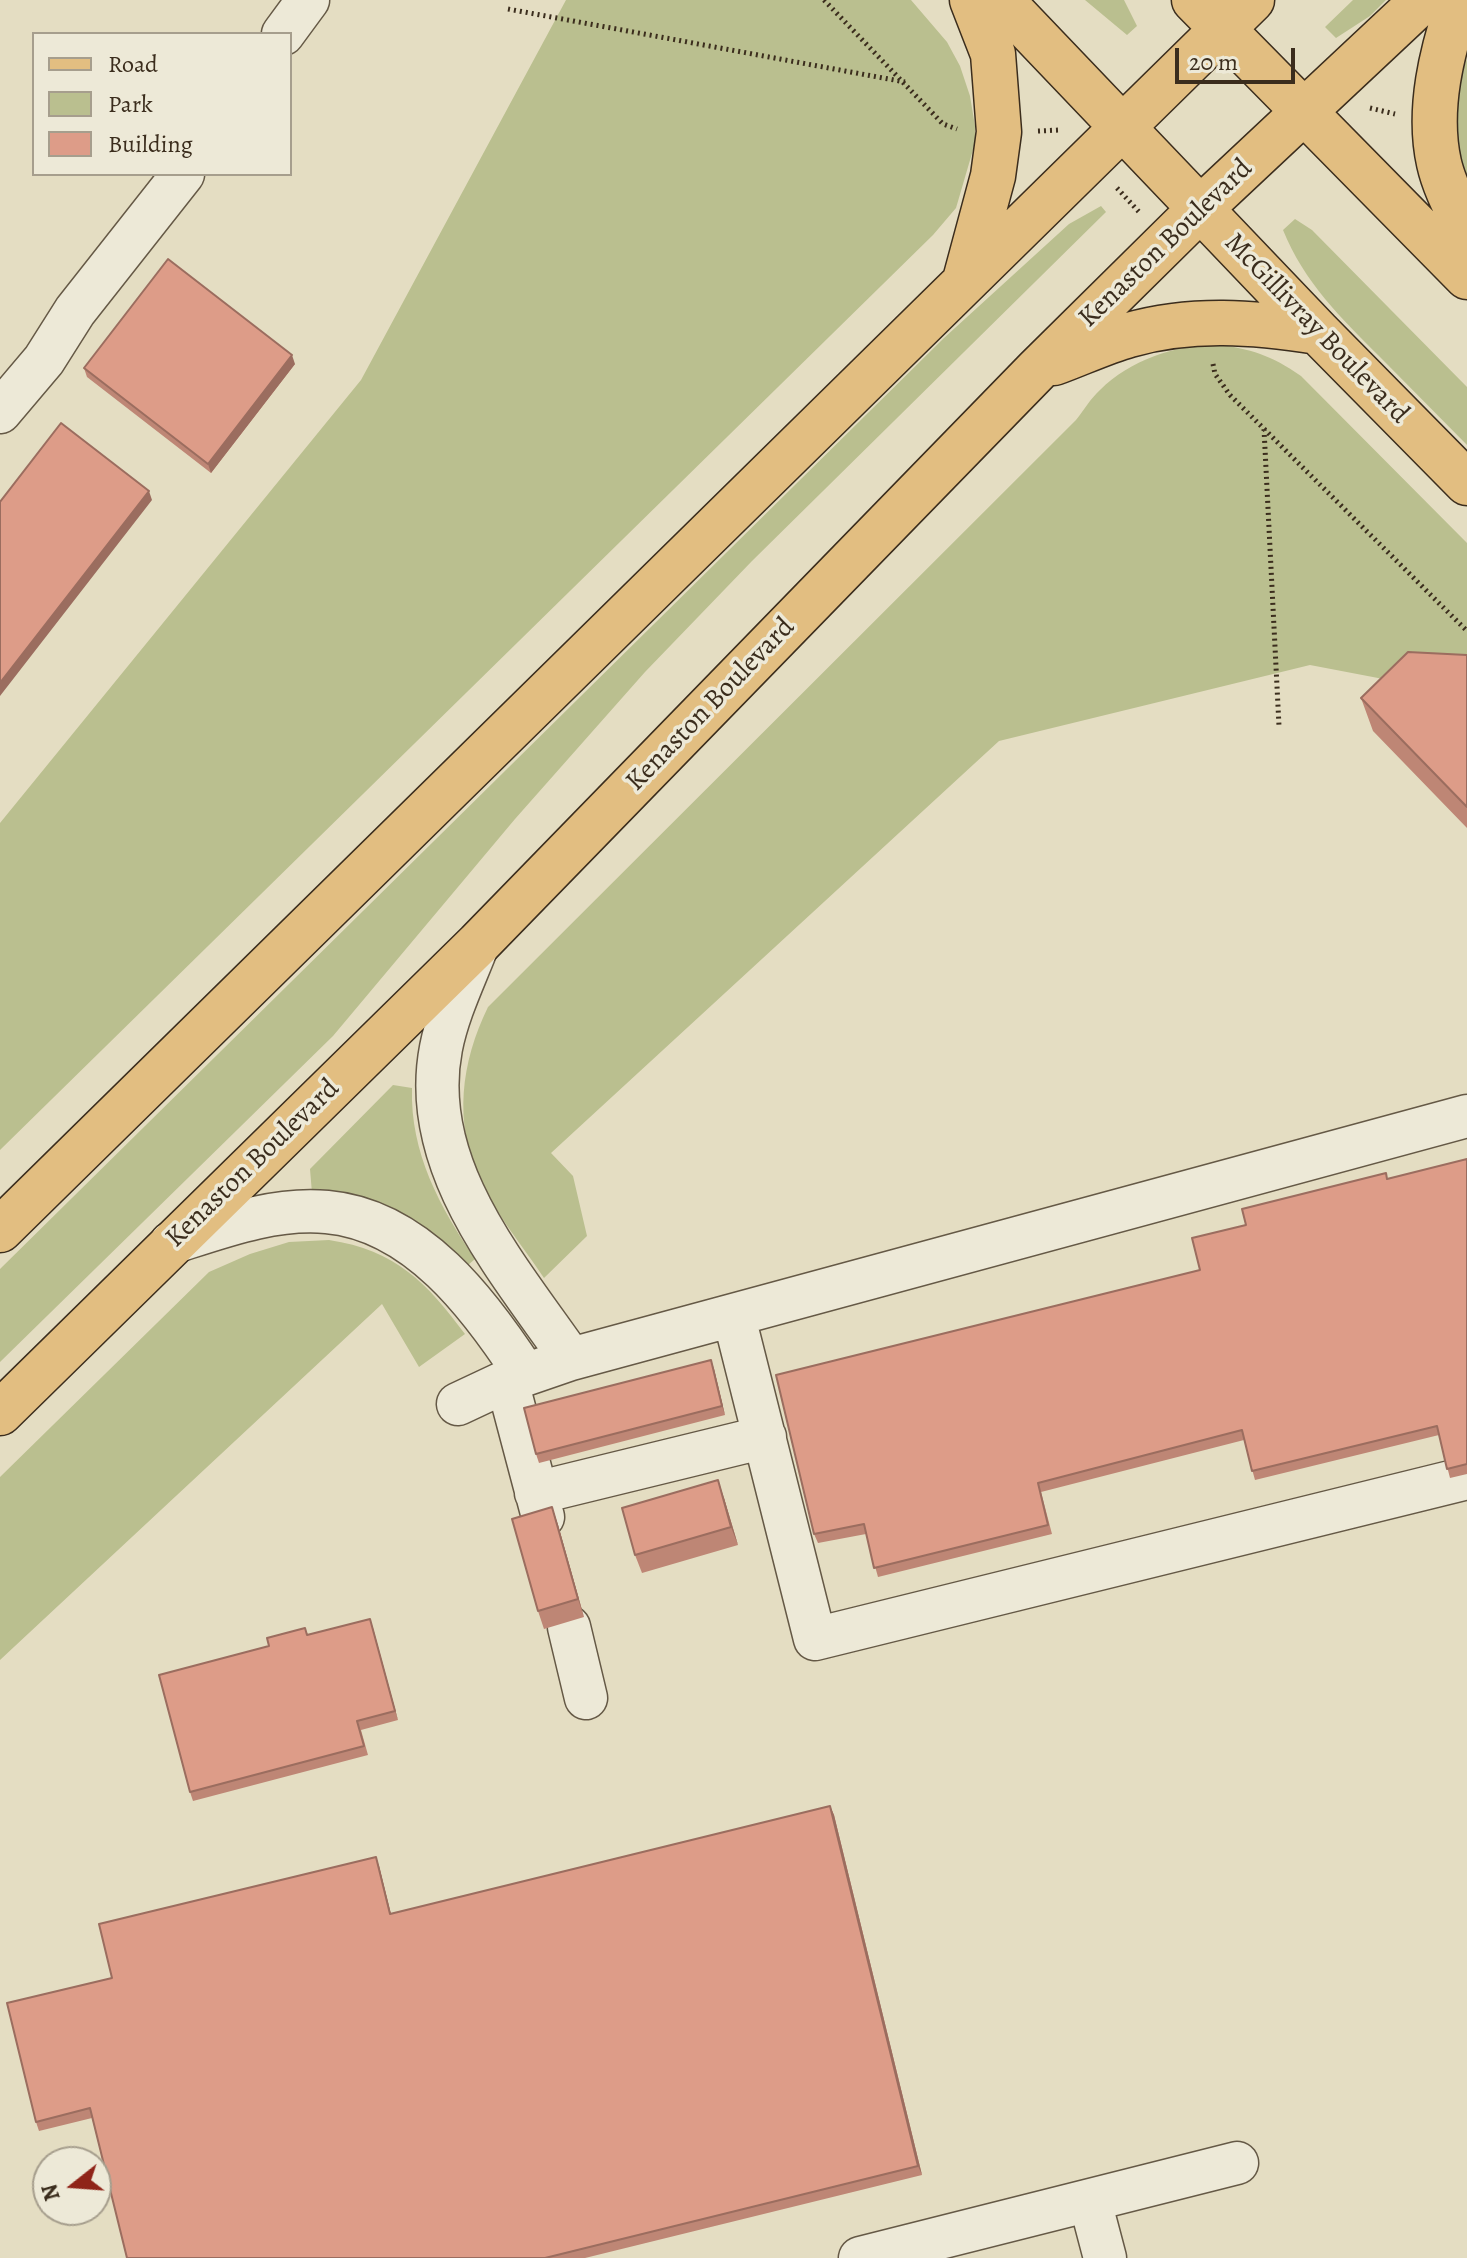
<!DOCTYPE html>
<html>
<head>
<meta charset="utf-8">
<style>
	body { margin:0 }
	#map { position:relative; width:1467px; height:2258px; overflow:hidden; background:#e4ddc2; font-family:Alegreya,serif }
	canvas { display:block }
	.legend { position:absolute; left:32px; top:32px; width:260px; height:144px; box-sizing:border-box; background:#ede9d7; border:2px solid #a69e8d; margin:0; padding:10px 14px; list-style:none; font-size:24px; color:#3b2d1d }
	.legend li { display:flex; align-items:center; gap:16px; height:40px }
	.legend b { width:40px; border:2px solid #a69e8d }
	.north { position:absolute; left:32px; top:2146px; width:80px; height:80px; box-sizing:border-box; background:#ede9d7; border:2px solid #a69e8d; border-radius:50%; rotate:253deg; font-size:22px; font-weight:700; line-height:32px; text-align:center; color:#3b2d1d }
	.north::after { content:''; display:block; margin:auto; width:28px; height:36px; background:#8f2418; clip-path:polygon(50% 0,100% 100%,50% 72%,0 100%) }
	.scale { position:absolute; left:1175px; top:48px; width:120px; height:36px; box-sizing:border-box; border:4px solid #3b2d1d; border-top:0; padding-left:10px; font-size:24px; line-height:28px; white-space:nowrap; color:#3b2d1d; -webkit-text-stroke:6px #ede9d7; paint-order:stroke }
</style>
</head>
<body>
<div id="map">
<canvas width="1467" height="2258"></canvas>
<ul class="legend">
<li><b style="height:10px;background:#e2be81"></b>Road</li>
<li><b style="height:22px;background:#babf8f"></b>Park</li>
<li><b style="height:22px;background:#dd9c88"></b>Building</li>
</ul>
<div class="north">N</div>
<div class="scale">20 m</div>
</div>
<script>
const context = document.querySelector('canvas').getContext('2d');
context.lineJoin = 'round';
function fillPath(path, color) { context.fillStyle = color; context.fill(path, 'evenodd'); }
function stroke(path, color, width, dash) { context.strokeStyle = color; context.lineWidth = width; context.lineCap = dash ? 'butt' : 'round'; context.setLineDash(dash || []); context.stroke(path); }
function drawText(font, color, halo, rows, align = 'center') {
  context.font = font + ' Alegreya,serif'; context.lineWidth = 7; context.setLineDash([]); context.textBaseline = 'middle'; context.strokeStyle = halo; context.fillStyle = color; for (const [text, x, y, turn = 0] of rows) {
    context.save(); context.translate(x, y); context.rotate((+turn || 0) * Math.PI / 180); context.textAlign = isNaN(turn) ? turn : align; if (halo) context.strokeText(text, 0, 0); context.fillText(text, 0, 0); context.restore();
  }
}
fillPath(new Path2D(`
	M566,0H911L947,42L960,66L970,96L975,126V143L956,208L933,235L0,1150V823L361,380Z
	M1085,0H1124L1137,26L1127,35Z
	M1353,0H1386L1370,16L1336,38L1325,27Z
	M1467,59V185L1452,134L1457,87Z
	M1101,206L1106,212L752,561L645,672L515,819L333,1036L0,1362V1269L944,338L1069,224Z
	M1295,219L1312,230L1467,387V445C1438,416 1409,386 1380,357C1341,318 1304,282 1283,230Z
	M1215,344C1251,349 1271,355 1301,376L1467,543V688L1420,686L1310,665L999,741L551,1153L573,1176L587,1236L544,1278C525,1249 493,1210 480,1180C453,1123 461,1062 488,1007L1076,420C1084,410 1091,398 1100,390C1130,360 1174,346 1215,344Z
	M393,1085L412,1088C410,1153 440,1207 475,1259L468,1265L435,1239L312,1193L310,1169Z
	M329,1240C396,1250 427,1283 465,1334L419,1367L382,1304L0,1660V1477L209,1272L250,1254L289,1242Z`), '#babf8f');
const minor = new Path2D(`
	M283,34L308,0
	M0,412L44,360L75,311L183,174
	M478,944C465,978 448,1012 441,1048C418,1166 508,1268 571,1359
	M171,1243C221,1227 274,1207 327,1212C417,1220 480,1305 525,1374
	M734,1317L815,1639L1467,1478
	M507,1381L543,1517
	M458,1404L507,1381L571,1359L1467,1116
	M536,1493L765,1437
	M569,1627L586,1698
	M1090,2201L1105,2258
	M860,2258L1237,2163`);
const major = new Path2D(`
	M1001,0L1318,332L1467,483
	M1194,0L1467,277
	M1459,0C1442,51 1427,109 1439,163C1444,186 1457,210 1467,231
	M965,280L993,176L999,132L993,54L972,0
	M1054,363C1079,354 1104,342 1129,335C1192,317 1254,322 1318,332
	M0,1230L1252,0
	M0,1413L478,944L1037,370L1200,209L1423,0`);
stroke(minor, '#655946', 45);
stroke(major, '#3b2d1d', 47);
stroke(new Path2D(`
	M824,0L943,124L957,129
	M508,9L905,82
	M1370,108L1395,114
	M1038,131L1060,130
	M1117,188L1140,213
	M1213,364L1215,374L1230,395L1467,631
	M1264,429L1279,726`), '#3b2d1d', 5, [2, 4]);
stroke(minor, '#ede9d7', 42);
stroke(major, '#e2be81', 44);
fillPath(new Path2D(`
	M295,364L211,473L87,377L84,368Z
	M1467,655V828L1373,731L1361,698Z
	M1467,1159V1474L1450,1478L1439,1435L1255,1480L1244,1440L1041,1492L1052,1534L878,1577L866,1534L818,1543L814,1534L1200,1270L1246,1225L1388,1179Z
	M714,1369L725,1415L539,1463L536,1454Z
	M724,1498L738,1545L642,1573L635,1555Z
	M552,1507L558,1525L584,1617L544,1629L538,1611Z
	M370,1619L398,1720L361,1730L368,1755L193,1801L190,1792L307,1635Z
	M830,1806L834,1815L922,2175L585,2258H127L92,2118L39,2131L36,2122L112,1978L379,1866L391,1914Z`), '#be8675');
fillPath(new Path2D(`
	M292,355L295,364L211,473L208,464Z
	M149,491L152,500L0,696V683Z
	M711,1360L714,1369L725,1415L722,1406Z
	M718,1480L724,1498L738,1545L731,1527Z
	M552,1507L558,1525L584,1617L578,1599Z
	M370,1619L373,1628L398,1720L395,1711Z
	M830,1806L834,1815L922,2175L918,2166Z
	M376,1857L379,1866L393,1923L390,1914Z`), '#9b6d5f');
const building = new Path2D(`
	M168,259L292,355L208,464L84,368Z
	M61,423L149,491L0,683V502Z
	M1408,652L1467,655V807L1361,698Z
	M1467,1159V1464L1447,1469L1437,1426L1252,1471L1242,1430L1038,1483L1048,1525L874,1568L864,1524L814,1534L776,1375L1200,1270L1192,1238L1246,1225L1242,1209L1386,1173L1387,1179Z
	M711,1360L722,1406L536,1454L524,1408Z
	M718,1480L731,1527L635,1555L622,1508Z
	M552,1507L578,1599L538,1611L512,1519Z
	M370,1619L395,1711L357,1721L364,1746L190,1792L159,1675L269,1646L267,1638L305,1628L307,1635Z
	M830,1806L918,2166L545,2258H127L90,2108L36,2122L7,2003L112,1978L99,1924L376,1857L390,1914Z`);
fillPath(building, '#dd9c88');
stroke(building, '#9b6d5f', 2);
drawText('28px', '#3b2d1d', '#ede9d7', [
	["Kenaston Boulevard",1166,244,-44],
	["McGillivray Boulevard",1316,329,46],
	["Kenaston Boulevard",711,705,-46],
	["Kenaston Boulevard",253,1164,-44]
]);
</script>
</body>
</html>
